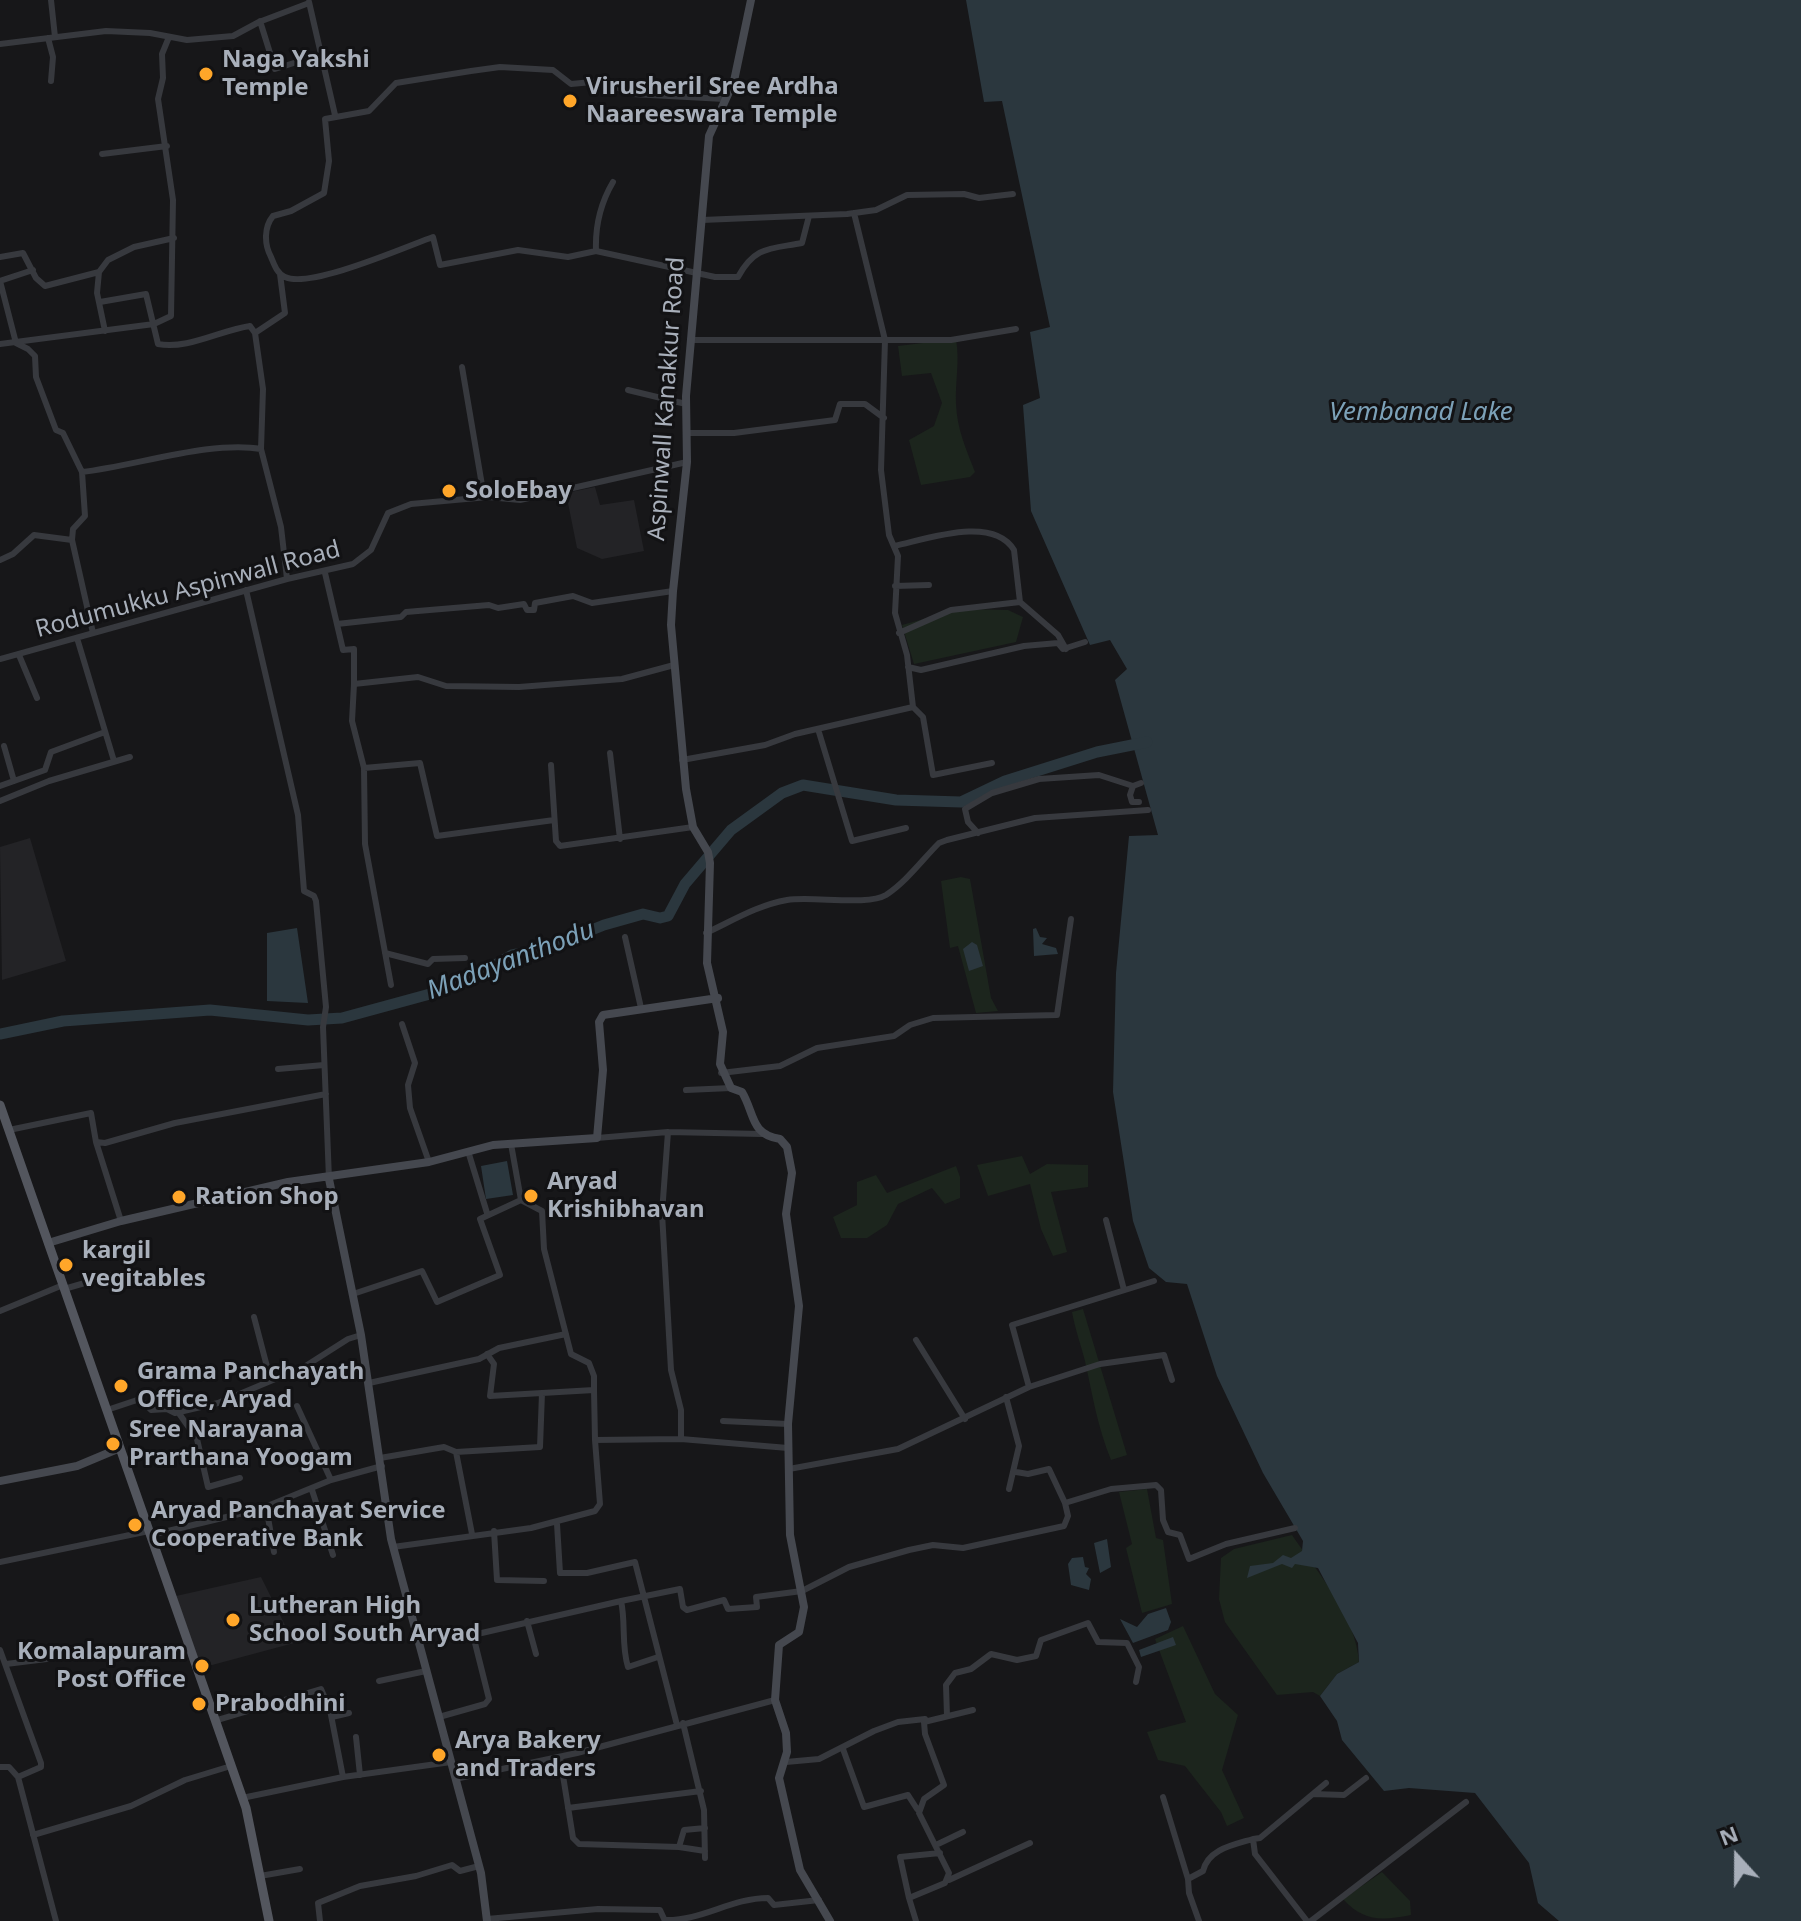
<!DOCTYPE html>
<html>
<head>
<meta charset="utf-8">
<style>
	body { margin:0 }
	#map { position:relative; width:1801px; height:1921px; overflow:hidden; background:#171719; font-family:"Noto Sans",sans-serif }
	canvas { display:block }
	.north { position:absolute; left:1697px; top:1817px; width:80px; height:80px; -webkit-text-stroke:6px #121214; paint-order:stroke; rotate:339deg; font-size:22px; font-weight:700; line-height:32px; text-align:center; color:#a8afba }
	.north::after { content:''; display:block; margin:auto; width:28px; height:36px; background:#a8afba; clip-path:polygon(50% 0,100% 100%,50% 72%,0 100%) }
</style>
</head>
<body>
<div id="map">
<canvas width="1801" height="1921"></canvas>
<div class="north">N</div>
</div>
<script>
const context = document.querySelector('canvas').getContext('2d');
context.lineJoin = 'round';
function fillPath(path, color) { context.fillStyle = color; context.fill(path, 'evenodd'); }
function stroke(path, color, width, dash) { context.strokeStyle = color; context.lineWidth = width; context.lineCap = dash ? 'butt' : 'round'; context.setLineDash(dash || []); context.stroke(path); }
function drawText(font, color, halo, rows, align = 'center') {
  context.font = font + ' "Noto Sans",sans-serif'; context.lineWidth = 6; context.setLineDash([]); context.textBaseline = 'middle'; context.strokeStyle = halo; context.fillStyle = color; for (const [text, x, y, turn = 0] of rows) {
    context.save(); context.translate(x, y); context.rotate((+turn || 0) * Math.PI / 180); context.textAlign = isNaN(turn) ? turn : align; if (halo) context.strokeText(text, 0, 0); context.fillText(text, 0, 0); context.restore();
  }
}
fillPath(new Path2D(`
	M595,487L600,505L634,500L644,551L602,559L577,548L566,493Z
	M30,838L66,961L2,980L0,847Z
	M261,1577L294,1643L201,1668L176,1596Z`), '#232326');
fillPath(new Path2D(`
	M956,339C960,362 955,381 956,404C957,429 966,449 975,472L970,477L921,485L909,440L934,426L942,403L931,373L902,376L898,346Z
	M960,609L1008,610L1023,617L1016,642L914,664L902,625Z
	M961,877L970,879L991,998L998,1011L976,1013L958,946L950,948L941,881Z
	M1022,1156L1030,1174L1047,1164L1088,1165V1187L1051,1192L1067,1252L1053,1256L1041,1229L1030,1184L988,1196L977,1165Z
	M956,1166L960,1177V1198L945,1204L932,1188L898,1204L887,1225L867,1238H841L833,1217L857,1205V1182L876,1175L887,1193Z
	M1083,1309L1127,1455L1111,1460C1097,1425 1093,1397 1085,1361C1081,1345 1075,1329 1072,1312Z
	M1147,1489L1156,1538L1163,1540L1172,1604L1142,1613L1126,1548L1132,1544L1119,1492Z
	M1292,1535C1318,1573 1356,1616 1359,1662L1337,1674L1320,1696L1313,1692L1277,1695L1225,1622L1219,1599L1221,1558L1234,1549Z
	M1183,1626L1215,1694L1238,1715L1222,1770L1244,1818L1227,1826L1221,1812L1185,1766L1158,1760L1147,1732L1186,1722L1155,1639Z
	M1382,1872L1410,1901L1411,1915C1380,1921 1363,1921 1343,1899Z`), '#1c251d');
fillPath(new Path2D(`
	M966,0H1801V1921H1559L1538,1903L1529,1863L1475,1793L1409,1788L1384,1791L1342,1740L1337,1721L1320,1696L1337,1674L1359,1662L1358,1643L1318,1568L1295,1564L1292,1568L1282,1564L1247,1578L1250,1566L1273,1563L1283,1555L1291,1558L1302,1551L1303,1541L1263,1473L1217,1376L1187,1284L1166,1282L1149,1268L1133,1221L1113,1092L1116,973L1129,836L1158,835L1115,680L1127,669L1110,640L1090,645L1031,511L1023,405L1040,398L1030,332L1050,327L1002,101L984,102Z
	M297,928L308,1003L267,1001V933Z
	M1036,928L1040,937L1047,938L1042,944L1056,948L1058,954L1034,956L1033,929Z
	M972,942L977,945L983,966L969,971L963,949Z
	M507,1161L513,1195L486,1199L481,1166Z
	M1107,1539L1111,1567L1100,1573L1094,1543Z
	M1083,1557L1085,1567L1089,1568L1086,1574L1091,1579L1089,1590L1071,1585L1068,1564L1072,1558Z
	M1166,1608L1171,1622L1168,1630L1133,1643L1120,1619L1137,1627L1148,1614Z
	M1173,1637L1176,1645L1141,1657L1139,1650Z`), '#2b373e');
stroke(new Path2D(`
	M0,1034L63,1021L210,1010L308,1020L342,1018L430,994L478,975L512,955L547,948L604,925L643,914L660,918L668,916L685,884L731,830L782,793L803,785L896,800L961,802L1005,781L1097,752L1147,742`), '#2b373e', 11);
stroke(new Path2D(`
	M51,0L55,37
	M309,2L335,115
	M260,21L275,69L322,54
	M48,38L53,57L51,81
	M0,44L106,31L150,33L187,40L233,36L259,22L309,3
	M724,99L632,94L603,81L571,84L553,70L500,67L471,71L396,83L369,111L325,119L329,161L324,193L291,211L273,216C264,227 264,244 271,257C274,264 277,274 285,277C310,289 405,247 433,237L440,265L518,250L568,257L596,251L715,277H738C755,246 770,249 802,243L809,216
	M102,154L167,146
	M854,213L885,340H951L1016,329
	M702,220L847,214L876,210L907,195L964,194L979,198L1013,194
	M596,251C595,225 600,204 613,182
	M0,257L23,253L36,278L45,286L99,272L108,260L134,247L174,238
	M33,270L0,281L16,343L28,349L35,356L36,377L56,430L63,433L82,472
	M99,272L97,293L105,331
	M100,302L146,294L158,344C187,350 221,330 250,326L255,333
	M0,344L154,324L171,316L173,200L158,99L163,78L162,54L169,37
	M462,367L484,497
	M628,390L686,404
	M687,433H734L835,420L840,404H865L884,418
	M261,449L263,389L255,333L285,313L280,274
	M894,546C927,539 993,515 1014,550L1020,602L1058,635L1066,649
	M0,560L13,554L34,535L72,540
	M325,573L343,650L354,649V684
	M895,586L929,585
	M246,590L298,815L304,891L314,896L316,901L326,1007L323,1027L329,1179
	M337,624L401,617L406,612L489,605L498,608L524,604L527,610H534L535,603L573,596L592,603L673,591
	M93,633L72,540L73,529L85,516L82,472C135,466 212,440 261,449L281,527L287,579
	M899,633L951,610L1020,602
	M77,638L114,761
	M19,655L37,698
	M0,659L287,579L353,564L371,550L388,513L411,504L488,497L520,500L687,462
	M908,667L921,670L1024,646L1058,643L1063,649L1085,642
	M913,707L923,717L933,775L992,763
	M818,729L852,841L906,828
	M4,746L14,781
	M610,753L620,839
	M682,760L765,745L795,734L913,707L907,655L895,613L898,556L889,535L881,470L885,340H690
	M551,765L556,841L560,846L693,827
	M364,768L420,763L437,836L554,820
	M0,786L45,770L51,752L105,732
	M1133,786L1130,795L1132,802H1139
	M0,801L49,781L130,757
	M978,833L968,822L965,809L992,793L1039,779L1099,775L1133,786L1141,783
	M706,933C732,921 758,905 787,900C812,896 868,906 886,895C907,881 922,860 939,843L947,840L1035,818L1148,810
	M625,937L641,1008
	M385,953L428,964L433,959L465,958
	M391,985L365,844L364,768L352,721L354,684L418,677L446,686L519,687L622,679L674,665
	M402,1024L415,1063L408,1085L410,1108L429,1162
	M278,1069L324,1065
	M721,1073L780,1066L817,1048L894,1036L910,1025L933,1018L1057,1015L1071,919
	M686,1090L731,1088
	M9,1130L91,1113L96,1142L105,1143L175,1123L326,1094
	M668,1132L662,1213L671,1370L681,1410V1439
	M597,1138L668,1132L762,1134
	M96,1142L121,1221
	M511,1144L521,1200
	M468,1151L487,1213
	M1106,1220L1124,1290
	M64,1289L116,1274
	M353,1294L422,1271L437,1302L500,1275L480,1219L521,1200L542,1211L544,1249L571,1354L589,1363L594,1376V1390
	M0,1311L63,1285
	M254,1317L270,1378
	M916,1340L965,1419
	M487,1354L494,1364L490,1396L542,1393
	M369,1383L479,1359L499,1348L566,1334
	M1029,1387L1100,1364L1164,1355L1172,1380
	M1006,1397L1019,1446L1009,1489
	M297,1406L331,1480
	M107,1410L140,1399L151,1410L167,1409L175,1413L218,1403L304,1367L348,1339L361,1335
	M178,1412L197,1439L208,1487L240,1478
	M723,1421L788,1424
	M456,1452L472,1534
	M380,1458L444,1447L456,1452L540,1447L542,1393L594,1390L595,1440L681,1439L788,1448
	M789,1469L898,1449L1029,1387L1012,1325L1154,1281
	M1016,1472L1028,1474L1049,1469L1065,1503
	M312,1490L333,1555
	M266,1506L274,1552
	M557,1524L560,1573H587L635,1562L677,1725
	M494,1531L497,1580L544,1581
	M151,1535L260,1509L331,1480L382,1466
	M393,1547L531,1528L595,1511L600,1504L595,1440
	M0,1562L149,1531
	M527,1621L536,1654
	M0,1650L41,1763V1767L18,1777
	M658,1657L628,1667C621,1645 626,1623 621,1601L680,1589L683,1607L687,1610L724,1600L728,1609L757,1607L756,1597L802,1591L849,1567L909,1550L933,1545L963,1548L1064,1526L1068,1516L1065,1503L1111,1489L1156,1485L1161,1490L1163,1520L1168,1532L1180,1535L1189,1559L1226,1544L1295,1528
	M6,1664L120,1650L191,1649
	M379,1681L426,1671
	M947,1716L946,1685L955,1673L971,1669L991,1654L1017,1660L1036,1656L1041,1640L1088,1623L1098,1642L1127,1643L1139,1667L1136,1682
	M332,1717L349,1713
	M439,1717L485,1704L489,1699L473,1635L621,1601
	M217,1720L321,1689L330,1710L343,1777
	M683,1723L704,1810L705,1858
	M356,1737L360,1775
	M843,1749L864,1807L908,1795L917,1809
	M560,1757L573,1838L579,1844L679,1847L684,1830L705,1828
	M786,1762L819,1759L874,1731L898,1722L925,1719
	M0,1767H9L18,1777L56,1921
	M455,1779L577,1753L775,1700
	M1313,1794L1344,1795L1366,1778
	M1163,1797L1188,1879
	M242,1798L343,1777L451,1762
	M568,1808L701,1791
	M33,1835L131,1806L185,1780L231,1766
	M938,1844L963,1832
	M679,1847L705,1851
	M260,1876L300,1869
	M949,1880L1030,1843
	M909,1898L900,1857L940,1853
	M487,1919L598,1909L660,1910L665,1921
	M665,1920C702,1921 731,1898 768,1898L774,1905L819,1900
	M320,1921L318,1903L360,1886L416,1876L452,1865L460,1871L479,1866
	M916,1921L909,1898L945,1883L949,1873L919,1813L924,1799L944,1785L925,1734L924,1722L973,1710
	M1199,1921L1189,1893L1188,1879L1203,1871C1208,1849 1233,1845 1253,1839
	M1307,1921L1255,1854L1253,1839L1260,1838L1326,1783
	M1311,1921L1466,1802`), '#37393e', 6);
stroke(new Path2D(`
	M751,0L734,81L709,136L686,396L687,462L673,591L671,625L686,789L693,827L708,852L710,863L707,963L723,1032L720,1064L731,1088L742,1092C755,1114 750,1134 780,1139L787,1147L792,1173L786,1214L799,1306L788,1424L790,1535L804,1607L799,1632L779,1645L775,1700L786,1733L787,1752L779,1778L800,1870L830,1921
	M329,1179L361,1335L391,1539L481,1873L487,1921
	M48,1243L121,1221L288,1182L429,1162L493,1145L597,1138L603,1070L599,1022L603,1015L718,998
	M0,1481L77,1466L120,1448`), '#45484f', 8);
stroke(new Path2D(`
	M0,1105L246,1808L269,1921`), '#53565e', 9);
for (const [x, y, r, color] of [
	[206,74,8,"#ffa629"],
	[570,101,8,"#ffa629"],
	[449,491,8,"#ffa629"],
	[531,1196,8,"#ffa629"],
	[179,1197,8,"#ffa629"],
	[66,1265,8,"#ffa629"],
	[121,1386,8,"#ffa629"],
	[113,1444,8,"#ffa629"],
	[135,1525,8,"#ffa629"],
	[233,1620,8,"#ffa629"],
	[202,1666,8,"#ffa629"],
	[199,1704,8,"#ffa629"],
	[439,1755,8,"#ffa629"]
]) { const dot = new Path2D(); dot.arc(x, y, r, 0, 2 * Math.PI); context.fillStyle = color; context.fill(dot); stroke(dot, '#121214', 3); }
drawText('bold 24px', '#a8afba', '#121214', [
	["Naga Yakshi",222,60],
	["Temple",222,88],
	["Virusheril Sree Ardha",586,87],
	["Naareeswara Temple",586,115],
	["SoloEbay",465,491],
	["Aryad",547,1182],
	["Krishibhavan",547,1210],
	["Ration Shop",195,1197],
	["kargil",82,1251],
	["vegitables",82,1279],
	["Grama Panchayath",137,1372],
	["Office, Aryad",137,1400],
	["Sree Narayana",129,1430],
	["Prarthana Yoogam",129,1458],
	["Aryad Panchayat Service",151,1511],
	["Cooperative Bank",151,1539],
	["Lutheran High",249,1606],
	["School South Aryad",249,1634],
	["Komalapuram",186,1652,"right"],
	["Post Office",186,1680,"right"],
	["Prabodhini",215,1704],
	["Arya Bakery",455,1741],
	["and Traders",455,1769]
], 'left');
drawText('24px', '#a8afba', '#121214', [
	["Aspinwall Kanakkur Road",667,399,-86],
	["Rodumukku Aspinwall Road",188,590,-15]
]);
drawText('italic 26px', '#7ca1b8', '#121214', [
	["Vembanad Lake",1421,413],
	["Madayanthodu",511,961,-21]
]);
</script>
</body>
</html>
